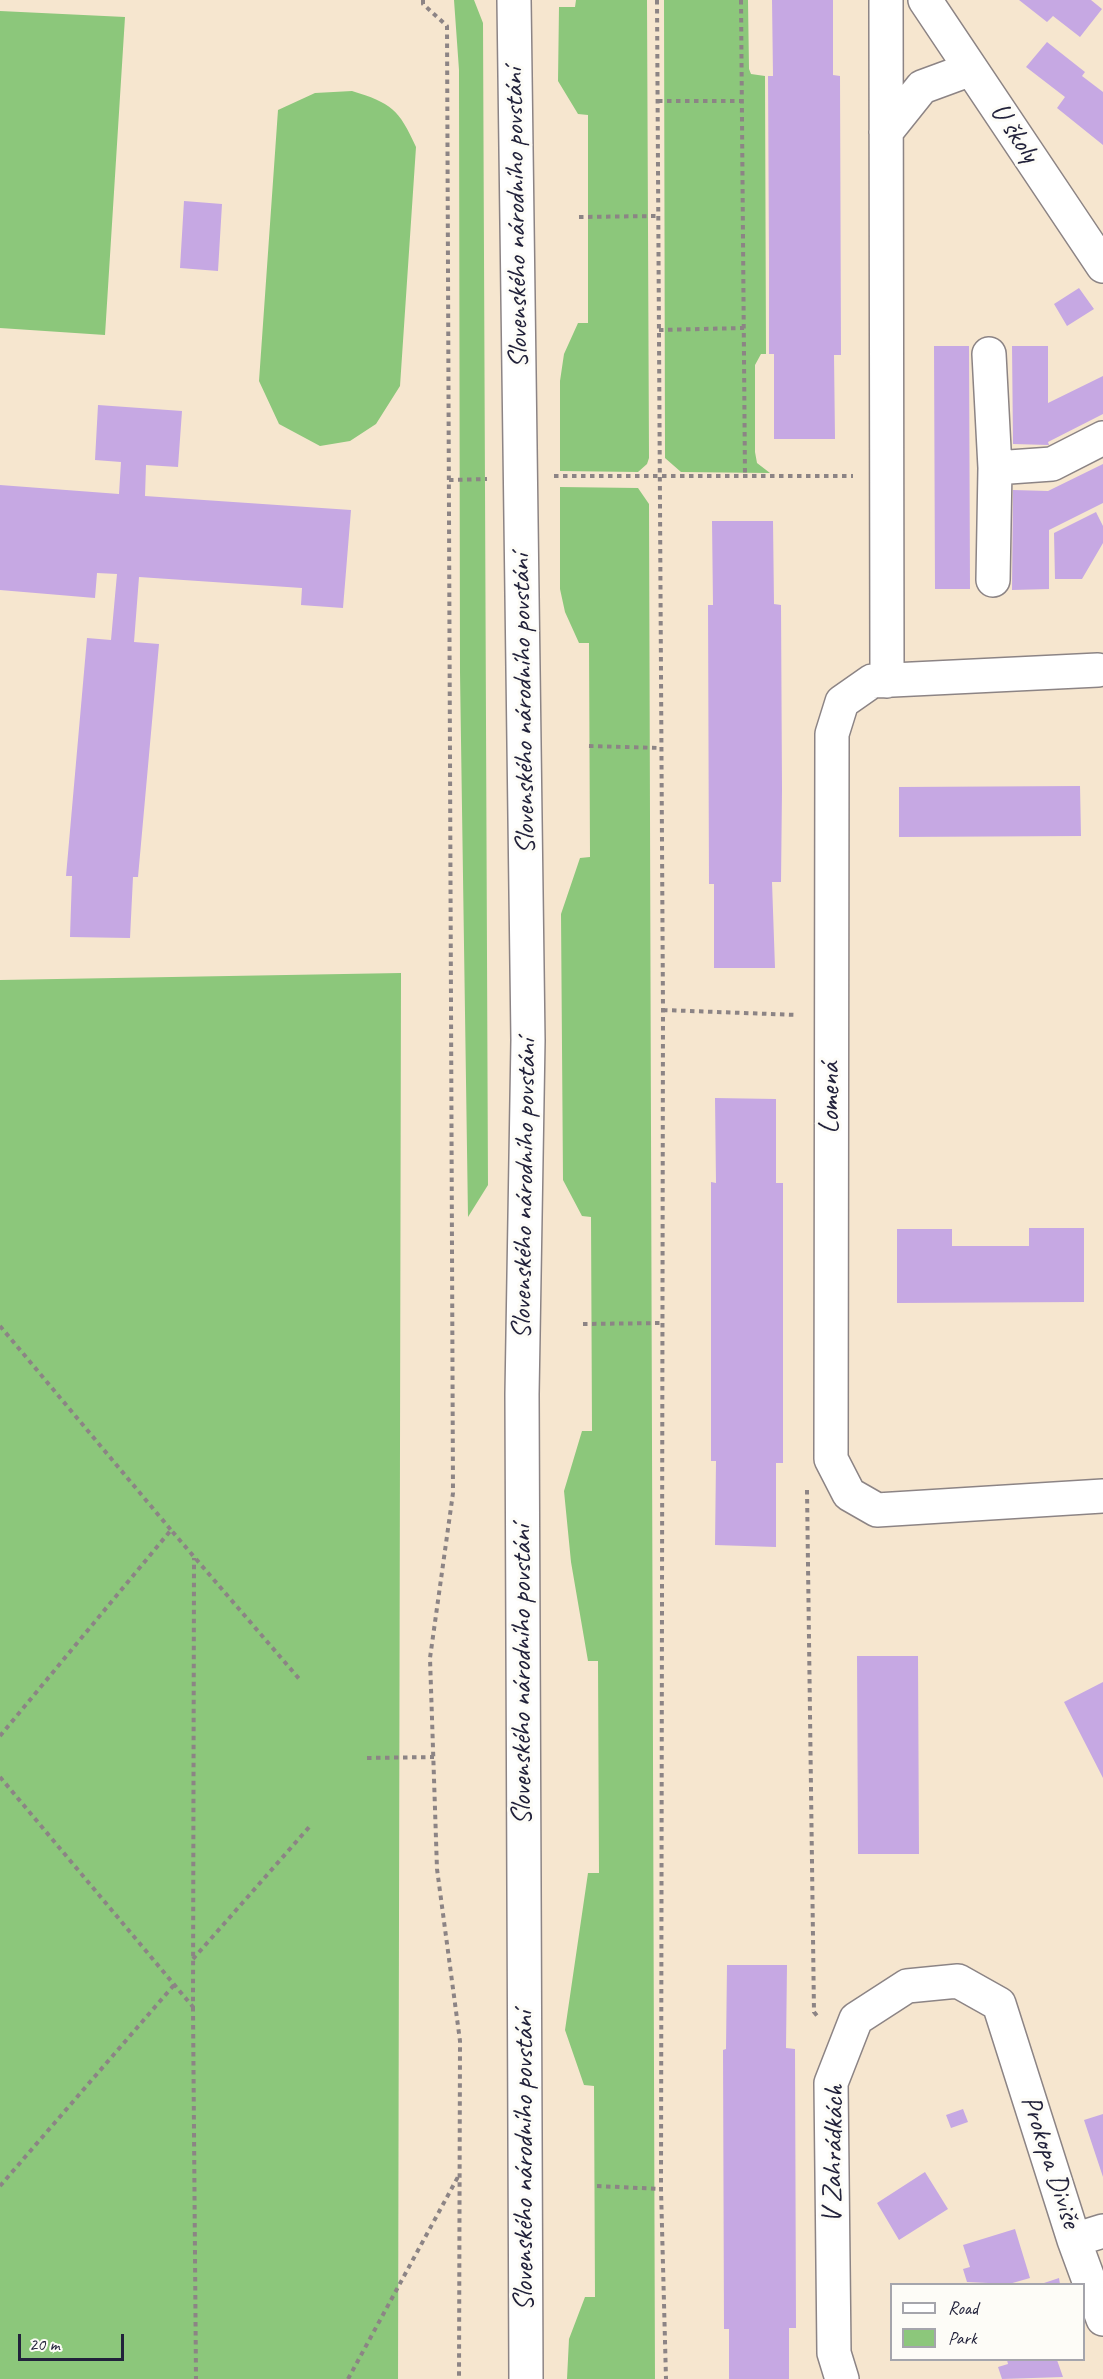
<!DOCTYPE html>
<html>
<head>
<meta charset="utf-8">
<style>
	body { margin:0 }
	#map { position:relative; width:1103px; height:2379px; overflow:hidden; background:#f6e6cf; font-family:Caveat,sans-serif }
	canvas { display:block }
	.legend { position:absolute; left:890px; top:2283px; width:195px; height:78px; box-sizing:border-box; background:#fdfcf7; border:2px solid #a5a5ac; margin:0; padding:8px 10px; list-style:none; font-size:18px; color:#22223b }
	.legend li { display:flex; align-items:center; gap:12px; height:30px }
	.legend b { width:30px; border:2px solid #a5a5ac }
	.scale { position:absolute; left:18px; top:2334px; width:106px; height:27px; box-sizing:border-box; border:3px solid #22223b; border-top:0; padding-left:8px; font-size:18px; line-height:21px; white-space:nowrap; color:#22223b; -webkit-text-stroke:4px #fdfcf7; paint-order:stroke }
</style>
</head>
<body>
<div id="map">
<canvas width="1103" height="2379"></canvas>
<ul class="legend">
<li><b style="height:8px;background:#fff"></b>Road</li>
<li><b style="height:16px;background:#8cc77b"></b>Park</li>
</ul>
<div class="scale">20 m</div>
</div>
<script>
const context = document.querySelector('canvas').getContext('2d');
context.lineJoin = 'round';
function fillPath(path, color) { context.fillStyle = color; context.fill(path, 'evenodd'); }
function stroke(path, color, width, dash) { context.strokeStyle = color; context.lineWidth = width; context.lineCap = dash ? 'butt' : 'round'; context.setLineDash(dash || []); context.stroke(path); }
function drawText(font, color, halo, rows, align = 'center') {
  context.font = font + ' Caveat,sans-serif'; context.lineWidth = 6; context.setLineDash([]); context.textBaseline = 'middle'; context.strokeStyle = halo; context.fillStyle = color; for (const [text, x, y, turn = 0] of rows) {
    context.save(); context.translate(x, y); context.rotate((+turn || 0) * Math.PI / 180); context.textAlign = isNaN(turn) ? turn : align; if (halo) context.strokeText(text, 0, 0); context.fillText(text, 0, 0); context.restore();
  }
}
fillPath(new Path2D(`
	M454,0H474L483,23L488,1185L468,1217L460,672L459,70Z
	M576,0H647L649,458L647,464L638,472L560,471V381L564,354L578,323H588V115L578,114L558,81L559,7H575Z
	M664,0H748L749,69L751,74L765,76L766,354H761L755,365V452L757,463L770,473L681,472L665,458Z
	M0,11L125,17L105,335L0,328Z
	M352,91C391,103 399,109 416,147L400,386L376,424L350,441L320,446L279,424L259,381L278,110L315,93Z
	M560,487L638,488L649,504L655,2379H567L569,2339L585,2297H595L594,2086L584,2085L565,2030L588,1873H599L598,1661H588L571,1562L564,1491L582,1431H592L591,1217L582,1216L563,1180L561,914L580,858L590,857L589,643H579L565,612L560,589Z
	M401,973L398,2379H0V980Z`), '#8cc77b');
fillPath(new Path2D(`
	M772,0H833V75L840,76L841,355H834L835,439H774V354H769V261L768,76H773Z
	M1019,0H1091L1102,9L1080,37L1053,16L1047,22Z
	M1047,42L1085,72L1082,76L1103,92V145L1057,108L1065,97L1026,67Z
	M184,201L222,204L218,271L180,268Z
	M1079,288L1094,309L1067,326L1054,304Z
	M934,346H969L970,589H935Z
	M1012,346H1048V403L1103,376V414L1048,442L1049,445L1013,444Z
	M98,405L182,411L178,467L146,465L145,496L351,510L343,608L301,605L302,588L139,577L134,642L159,644L138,877H133L130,938L70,937L72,876H66L87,638L111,640L117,574L97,573L95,598L0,590V485L119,494L121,462L95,460Z
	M1103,464V503L1049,530V589L1012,590L1013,490L1048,491Z
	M1096,512L1103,526V543L1082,579H1055L1054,533Z
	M712,521H773L774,604L781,605L782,790L781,882H772L775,968H714V884H709L708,605H713Z
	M1080,786L1081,836L899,837V787Z
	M715,1098L776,1099V1183H783V1463H776V1547L715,1545L716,1461H711V1182L716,1183Z
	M1029,1228H1084V1302L897,1303V1229H952V1246H1029Z
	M857,1656H918L919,1854H858Z
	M1103,1682V1778L1064,1702Z
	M727,1965H787L786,2048L795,2049L796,2328H789V2379H729V2329H724L723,2050L726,2049Z
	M963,2109L968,2122L951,2128L946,2115Z
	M1103,2114V2177L1084,2120Z
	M925,2172L948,2209L899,2240L877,2203Z
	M1015,2229L1030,2278L1009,2284L967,2282L963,2269L970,2267L963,2245Z
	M1059,2278L1060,2284H1041Z
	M1007,2360H1057L1063,2377L1002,2379L998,2367L1008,2364Z`), '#c6a8e3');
const minor = new Path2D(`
	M514,0L528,1040L522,1394L526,2379
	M886,0L887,681
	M925,0L1103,266
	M886,132L922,87L971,69
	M989,354L995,468L1052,464L1103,438
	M993,580L995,468
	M1098,670L872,681L842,702L832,734L831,1459L849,1494L877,1510L1103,1496
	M1074,2240L1103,2231
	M842,2379L834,2353L831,2083L856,2019L907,1986L958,1981L999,2004L1074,2240L1103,2319`);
stroke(minor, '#8c8485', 36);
stroke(new Path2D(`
	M423,0V4L447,26L453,1493L430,1658L437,1869L460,2041L459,2379
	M657,0L663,1010L661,2189L666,2379
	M741,0L745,476
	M658,101H742
	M579,217L658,216
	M659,330L744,328
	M554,476H853
	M449,480L487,479
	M589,746L661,748
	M663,1010L797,1015
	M583,1324L663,1323
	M0,1326L171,1530
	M807,1490L814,2012L819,2018
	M0,1736L171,1530L301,1681
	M367,1758L434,1757
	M0,1777L193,2007L194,1558
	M193,1959L311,1825
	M193,2007L196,2379
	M0,2186L174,1985
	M597,2186L661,2189
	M348,2379L459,2175`), '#8c8485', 4, [4.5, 4.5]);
stroke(minor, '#fff', 33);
drawText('28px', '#22223b', '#fdfcf7', [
	["U školy",1014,133,56],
	["Slovenského národního povstání",517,218,-91],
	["Slovenského národního povstání",524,704,-91],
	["Lomená",831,1098,-90],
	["Slovenského národního povstání",525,1189,-89],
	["Slovenského národního povstání",523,1675,-90],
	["V Zahrádkách",834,2154,-89],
	["Slovenského národního povstání",525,2161,-90],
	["Prokopa Diviše",1050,2162,72]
]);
</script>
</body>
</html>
